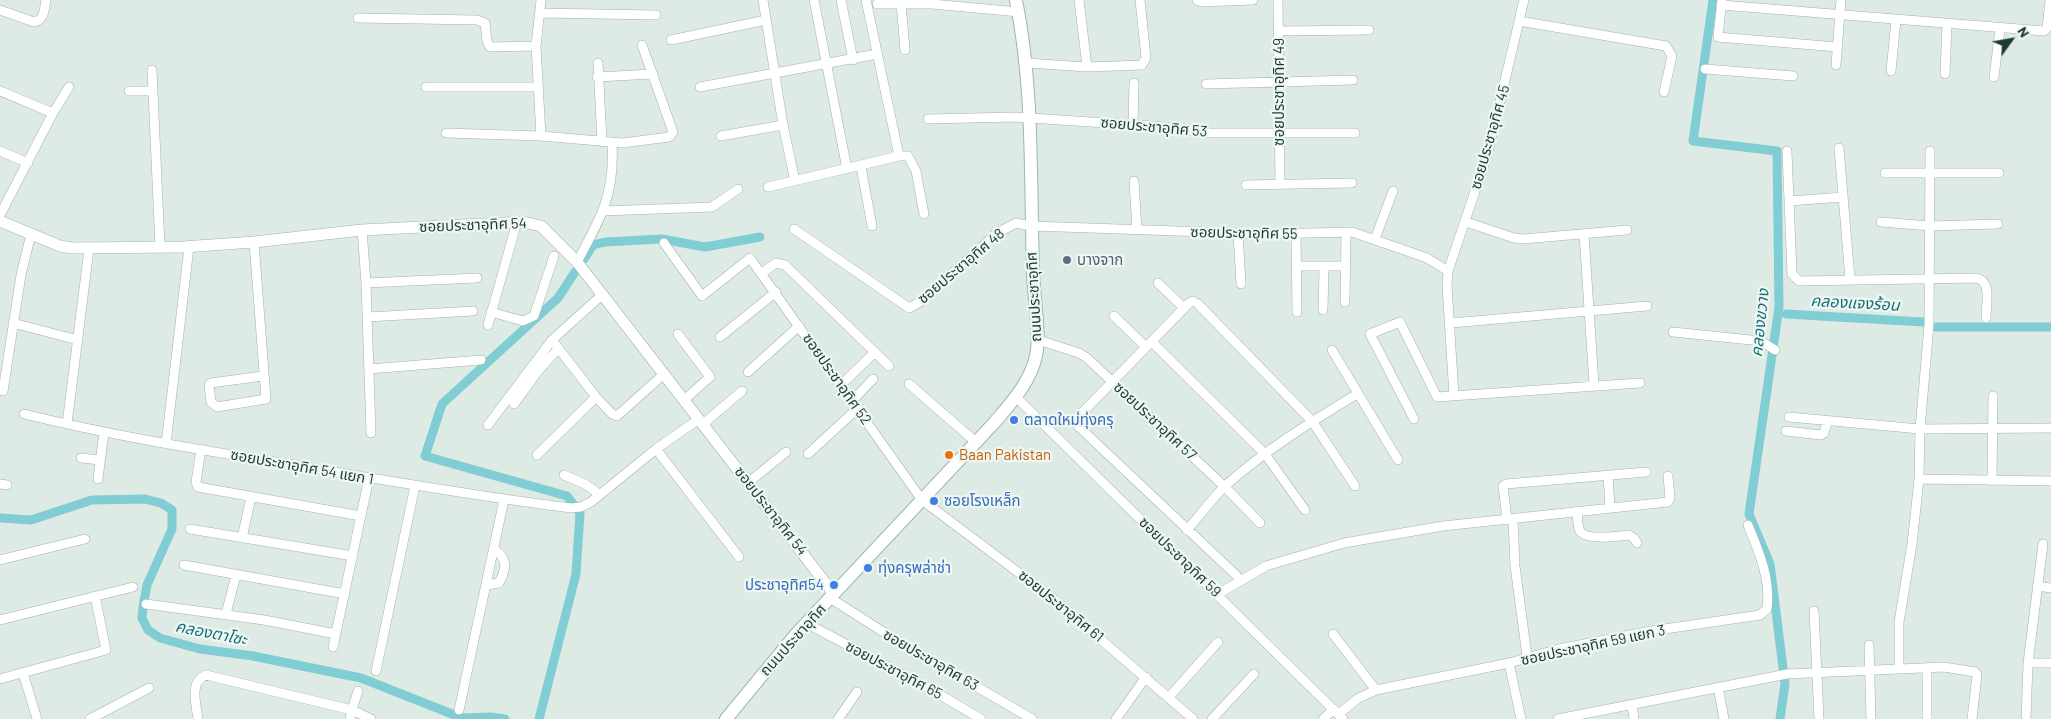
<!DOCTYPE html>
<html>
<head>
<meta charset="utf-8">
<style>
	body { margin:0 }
	#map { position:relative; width:2051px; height:719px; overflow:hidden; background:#deebe4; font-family:Barlow,sans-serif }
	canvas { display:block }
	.north { position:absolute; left:1986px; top:15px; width:50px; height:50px; -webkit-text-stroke:4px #eef7f2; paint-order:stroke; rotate:58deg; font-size:14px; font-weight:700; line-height:20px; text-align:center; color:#1e3b32 }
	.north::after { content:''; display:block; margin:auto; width:18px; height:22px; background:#1e3b32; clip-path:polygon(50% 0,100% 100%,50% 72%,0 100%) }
</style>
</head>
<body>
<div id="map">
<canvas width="2051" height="719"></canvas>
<div class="north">N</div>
</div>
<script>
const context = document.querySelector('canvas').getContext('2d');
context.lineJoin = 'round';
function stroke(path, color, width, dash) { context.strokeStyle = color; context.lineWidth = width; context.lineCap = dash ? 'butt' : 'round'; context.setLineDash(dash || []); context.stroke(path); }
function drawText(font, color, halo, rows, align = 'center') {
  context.font = font + ' Barlow,"Noto Sans Thai",sans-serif'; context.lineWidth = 4.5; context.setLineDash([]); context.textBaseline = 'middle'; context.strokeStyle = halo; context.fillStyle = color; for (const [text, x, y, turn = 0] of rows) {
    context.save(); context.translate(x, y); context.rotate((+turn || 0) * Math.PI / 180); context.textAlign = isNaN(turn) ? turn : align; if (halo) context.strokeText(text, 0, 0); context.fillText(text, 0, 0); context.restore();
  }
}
stroke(new Path2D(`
	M1713,0L1693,141L1777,151L1779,307L1749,514L1770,564L1785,684L1780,719
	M584,259L593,245L605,242L662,239L705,247L760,237
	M1786,314L1923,322
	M1936,327H2051
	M0,518L31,520L92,500L145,499L161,503L172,510V529L147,585L143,607L142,618L148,630L160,638L200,649L253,656L361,678L462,718L491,717L505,719
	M539,719L576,574L580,513L567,496L425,456L442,404L558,298L575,272`), '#81cdd4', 9);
const minor = new Path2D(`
	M541,0L536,46L541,136
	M763,0L783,125L795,181
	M814,0L847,169
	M841,0L853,60
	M866,0L899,156
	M1079,0L1087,67
	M1197,0L1202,2L1253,0
	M1278,0L1280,185
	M1722,0L1718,37L1837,47
	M901,3L905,50
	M877,4H932L1019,12
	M1721,5L2044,31L2047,28L2050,0
	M0,10L34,22C45,20 44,9 46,0
	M541,13L656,15
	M358,18L477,20L485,23L487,41L490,47L536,46
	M1519,21L1666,46L1672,56L1664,92
	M1279,31L1369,30
	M671,40L766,20
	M598,63L602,142
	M1027,63L1087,67L1142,65L1146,58L1140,0
	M1836,65L1841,0
	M1705,69L1793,76
	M152,70L160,247
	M1891,71L1896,20
	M1945,74L1947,25
	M597,77L653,74
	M1994,77L2000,29
	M1206,84L1353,80
	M426,87H537
	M700,87L877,54
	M0,91L53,113
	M129,91H153
	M928,119L1015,117L1166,127L1210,133H1355
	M1133,124L1134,83
	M446,133L541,136L623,143L669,137L673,132L642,45
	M721,136L783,125
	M1839,148L1850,279
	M0,151L28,163
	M1787,151L1792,274L1799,281L1977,278C1992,282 1986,304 1986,318
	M861,167L872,226
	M1885,173H1999
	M1134,181L1137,230
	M1246,185L1352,183
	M768,187L899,156H908L916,171L924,214
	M1789,201L1843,197
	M603,211L712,207L738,189
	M0,215L53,113L69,87
	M1466,222L1514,238L1523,239L1627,230
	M1881,222L1930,226L1998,224
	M794,229L909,308L920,302L997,233L1016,223L1031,226L1265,234L1352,232L1427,258L1448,271
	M362,230L366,283L371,433
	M1238,234L1241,284
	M1296,234L1297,312
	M1584,234L1594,385
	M1375,239L1393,191
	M254,242L266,399L217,407L211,402L209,385L211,383L263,376
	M664,243L702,296L750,258L922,500L1055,600L1193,719
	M577,262C601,218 615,194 612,143
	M1297,266H1346
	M762,273L776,263L785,265L889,366
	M366,283L477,278
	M1158,283L1184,308
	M1345,302L1346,232
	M1323,310L1324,267
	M491,312L523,321L534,316L554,256
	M1114,316L1146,347
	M368,317L473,311
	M13,323L78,340
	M1451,323L1647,306
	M488,325L517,222
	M1673,332L1761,341L1775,350
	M678,334L710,377L684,400
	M720,337L776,292
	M1038,340L1079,353L1087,358L1225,487L1260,523
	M1152,342L1265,454L1305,510
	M1332,350L1398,460
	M369,369L481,360
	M748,372L799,326
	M909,384L977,443
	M841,385L875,352
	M3,391L21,275L31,234
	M1454,396L1447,285L1448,271L1487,156L1524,0
	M596,397L612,414L617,416L664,374
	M1016,397L1343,719
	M852,401L873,379
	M514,404L538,371L558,349
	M24,414C109,435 195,449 282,463C378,479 474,496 571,508L581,507L591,502L656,449L699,419
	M1789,417L1920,429L2051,428
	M1414,419L1370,334L1400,322L1437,397L1640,383
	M67,424L89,249
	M703,424L742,391
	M488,425L552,340L603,294
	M1786,431L1821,435L1824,433L1827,422
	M166,444L189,247
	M201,449L196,482L198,487L361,516
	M656,449L739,557
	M808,454L858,408
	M537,455L596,397L552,340
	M81,458L100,460
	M564,475L585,484L599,494
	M1608,475L1610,508
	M98,479L104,432
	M1919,479L2051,481
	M1992,481L1993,396
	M749,482L786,452
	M0,484L7,485
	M1577,511C1578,517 1577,526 1580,531C1586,541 1619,536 1629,535L1634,538L1637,543
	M1507,519L1503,486L1506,484L1646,472
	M1513,519L1515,566L1527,656
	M190,529L353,556
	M1187,530C1200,515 1212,499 1225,486C1265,450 1311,422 1357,394
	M242,538L251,497
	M0,560L85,539
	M184,565L345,594
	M1237,576L1078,426V417L1189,303L1193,301L1198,304L1312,421L1355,486
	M487,585L499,583C507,567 508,559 494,549
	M2037,586L2051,588
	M1218,594L1266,566L1344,543L1443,526L1668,502L1670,498L1668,476
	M830,598L896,640L1032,719
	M146,604L264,620L336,634
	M1814,611L1819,719
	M226,614L236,575
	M0,620L133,587
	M806,623L930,689L981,719
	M1333,634L1376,690
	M1869,645L1871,719
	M333,647L369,478
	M1509,663L1521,719
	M2028,663H2051
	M1927,668V719
	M1899,669L1944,667L1975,672L1977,675L1972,719
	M376,671L415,486
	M23,673L37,719
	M0,679L106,650L95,596
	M1718,687L1724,719
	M1169,697L1218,642
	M1632,705L1634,719
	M459,710L504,500
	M1339,714L1357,699L1376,690L1509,663L1559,649L1651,631L1760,615L1767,609C1771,579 1759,552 1748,525
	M90,719L149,688
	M198,719C196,703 189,682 206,675L352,710L358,691
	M350,719L352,710L371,719
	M838,719L857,692
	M1116,719L1146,677
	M1212,719L1254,674
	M1323,719L1334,709
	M1558,719L1787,674L1899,669V622L1912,544L1919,479L1920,429L1929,325L1930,151
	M2026,719L2028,663L2043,544`);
const tertiary = new Path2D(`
	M0,221L60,246L72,248L183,247L254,242L362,230L523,222L541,226L577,262L834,594`);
const secondary = new Path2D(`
	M726,719L797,633L994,423C1011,403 1030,383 1036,356C1041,334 1033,294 1033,269C1030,179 1034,89 1016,0`);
stroke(minor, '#a1b3ab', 10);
stroke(tertiary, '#a1b3ab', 12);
stroke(secondary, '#9cb7ac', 14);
stroke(minor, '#fff', 9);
stroke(tertiary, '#fff', 11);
stroke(secondary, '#fff', 12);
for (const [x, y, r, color] of [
	[1067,260,5,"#5c6f8a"],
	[1014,420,5,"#3f7fe0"],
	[949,455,5,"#e8710a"],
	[934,501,5,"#3f7fe0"],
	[868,568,5,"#3f7fe0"],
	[834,585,5,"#3f7fe0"]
]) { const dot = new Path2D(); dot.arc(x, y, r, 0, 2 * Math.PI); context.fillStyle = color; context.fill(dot); stroke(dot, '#eef7f2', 2); }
drawText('15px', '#1e3b32', '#eef7f2', [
	["ซอยประชาอุทิศ 49",1279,92,-90],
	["ซอยประชาอุทิศ 53",1154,127,5],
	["ซอยประชาอุทิศ 45",1490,137,-74],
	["ซอยประชาอุทิศ 54",473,225,-2],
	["ซอยประชาอุทิศ 55",1244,233,1],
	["ซอยประชาอุทิศ 48",961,266,-40],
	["ถนนประชาอุทิศ",1034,297,-93],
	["ซอยประชาอุทิศ 52",837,379,55],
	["ซอยประชาอุทิศ 57",1155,421,43],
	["ซอยประชาอุทิศ 54 แยก 1",302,467,10],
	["ซอยประชาอุทิศ 54",771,511,52],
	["ซอยประชาอุทิศ 59",1180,557,44],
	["ซอยประชาอุทิศ 61",1061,606,39],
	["ถนนประชาอุทิศ",793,640,-48],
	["ซอยประชาอุทิศ 59 แยก 3",1593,645,-12],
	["ซอยประชาอุทิศ 63",931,660,30],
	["ซอยประชาอุทิศ 65",894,670,28]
]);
drawText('15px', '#4e5e75', '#eef7f2', [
	["บางจาก",1077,260]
], 'left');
drawText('15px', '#366cbe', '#eef7f2', [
	["ตลาดใหม่ทุ่งครุ",1024,420],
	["ซอยโรงเหล็ก",944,501],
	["ทุ่งครุพล่าช่า",878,568],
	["ประชาอุทิศ54",824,585,"right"]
], 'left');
drawText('15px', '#c56008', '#eef7f2', [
	["Baan Pakistan",959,455]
], 'left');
drawText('italic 16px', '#15707b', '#eef7f2', [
	["คลองแจงร้อน",1855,303,3],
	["คลองขวาง",1760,323,-84],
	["คลองตาโซะ",211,633,11]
]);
</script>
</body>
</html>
